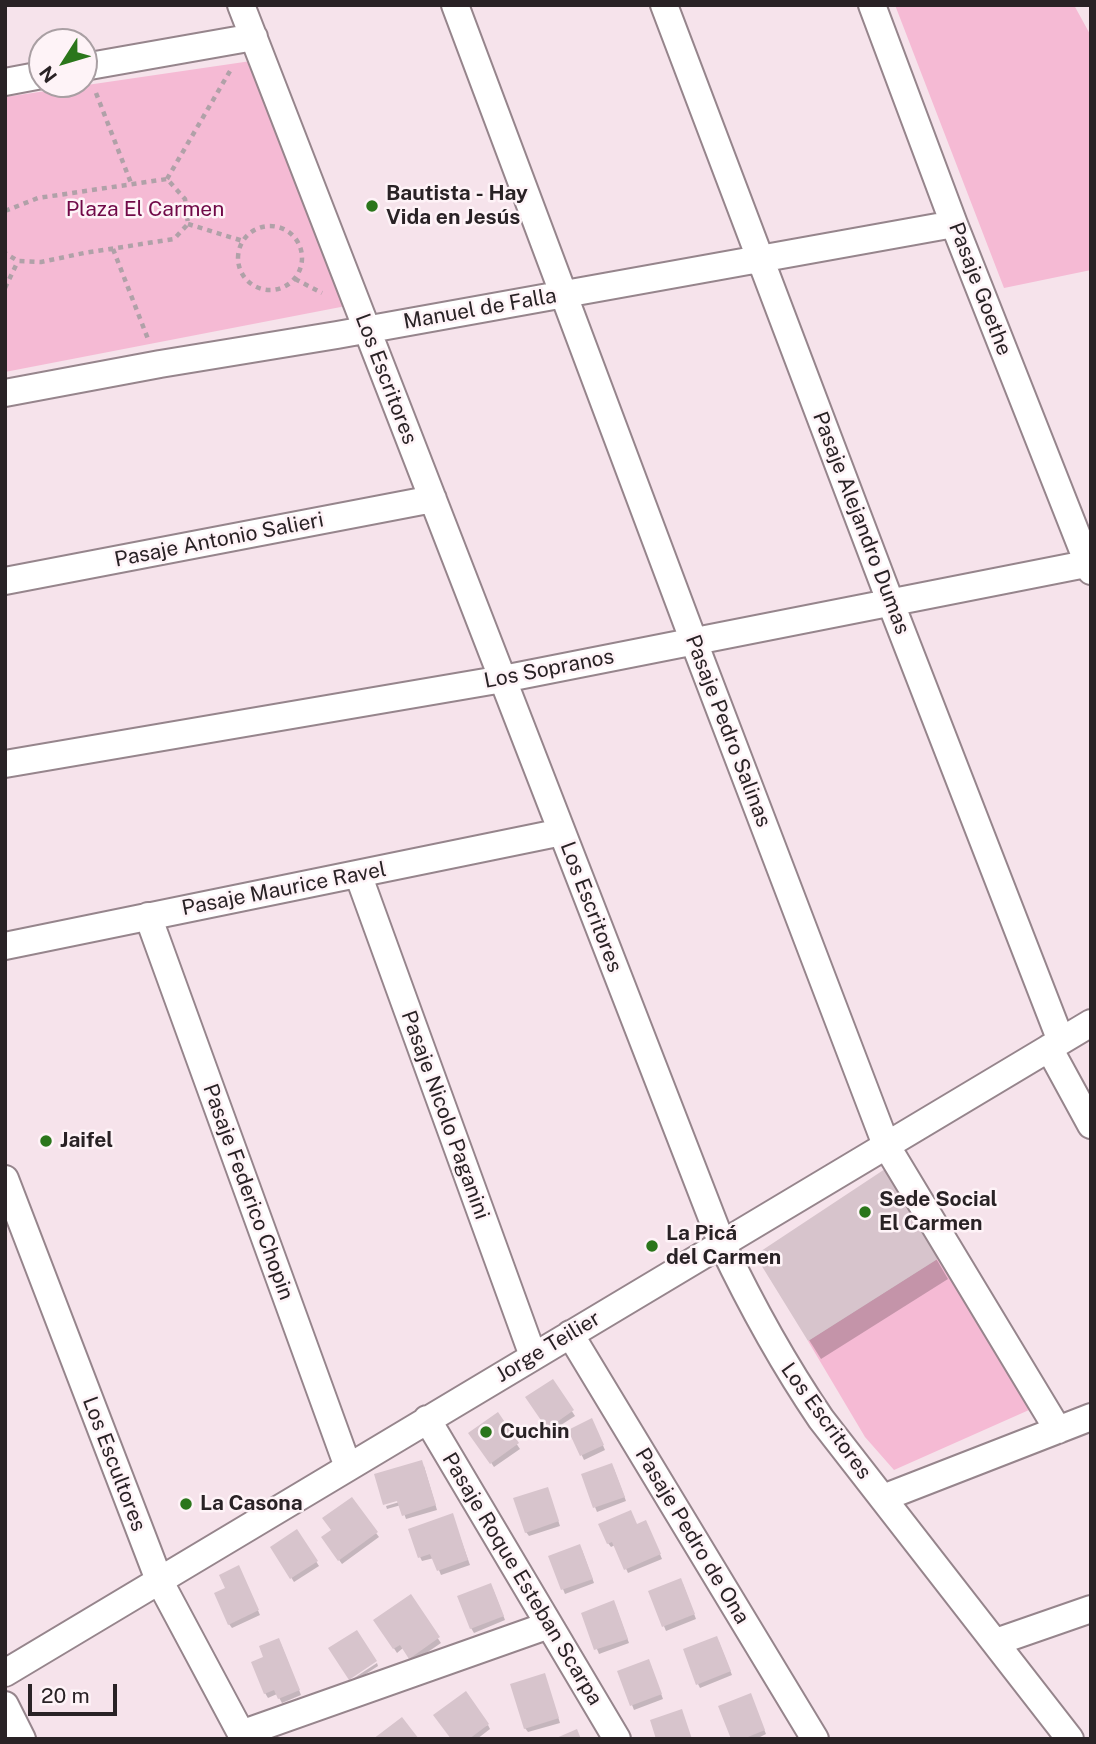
<!DOCTYPE html>
<html>
<head>
<meta charset="utf-8">
<style>
	body { margin:0 }
	#map { position:relative; width:1096px; height:1744px; overflow:hidden; background:#f6e3eb; font-family:"Public Sans",sans-serif }
	canvas { display:block }
	.frame { position:absolute; inset:0; border:7px solid #292225; pointer-events:none }
	.north { position:absolute; left:28px; top:28px; width:70px; height:70px; box-sizing:border-box; background:#fef3f7; border:2px solid #a99fa3; border-radius:50%; rotate:233deg; font-size:19px; font-weight:700; line-height:28px; text-align:center; color:#292225 }
	.north::after { content:''; display:block; margin:auto; width:24px; height:32px; background:#2b761b; clip-path:polygon(50% 0,100% 100%,50% 72%,0 100%) }
	.scale { position:absolute; left:28px; top:1684px; width:89px; height:32px; box-sizing:border-box; border:4px solid #292225; border-top:0; padding-left:9px; font-size:21px; line-height:24px; white-space:nowrap; color:#292225; -webkit-text-stroke:5px #fef3f7; paint-order:stroke }
</style>
</head>
<body>
<div id="map">
<canvas width="1096" height="1744"></canvas>
<div class="frame"></div>
<div class="north">N</div>
<div class="scale">20 m</div>
</div>
<script>
const context = document.querySelector('canvas').getContext('2d');
context.lineJoin = 'round';
function fillPath(path, color) { context.fillStyle = color; context.fill(path, 'evenodd'); }
function stroke(path, color, width, dash) { context.strokeStyle = color; context.lineWidth = width; context.lineCap = dash ? 'butt' : 'round'; context.setLineDash(dash || []); context.stroke(path); }
function drawText(font, color, halo, rows, align = 'center') {
  context.font = font + ' "Public Sans",sans-serif'; context.lineWidth = 5; context.setLineDash([]); context.textBaseline = 'middle'; context.strokeStyle = halo; context.fillStyle = color; for (const [text, x, y, turn = 0] of rows) {
    context.save(); context.translate(x, y); context.rotate((+turn || 0) * Math.PI / 180); context.textAlign = isNaN(turn) ? turn : align; if (halo) context.strokeText(text, 0, 0); context.fillText(text, 0, 0); context.restore();
  }
}
fillPath(new Path2D(`
	M895,5H1074L1091,36V270L1004,288Z
	M251,61L346,306L5,372V97Z
	M939,1258L1017,1380L1029,1410L894,1470L865,1437L808,1341Z`), '#f5bad4');
fillPath(new Path2D(`
	M885,1171L948,1279L821,1359L768,1275Z
	M552,1381L575,1416L550,1432L528,1398Z
	M497,1415L520,1449L494,1467L471,1433Z
	M594,1425L605,1450L584,1460L570,1430Z
	M424,1466L437,1510L406,1519L401,1505L387,1509L386,1506L406,1500Z
	M614,1469L626,1501L597,1512L595,1507Z
	M549,1493L560,1526L529,1536L526,1532Z
	M454,1520L470,1565L441,1575L434,1558L422,1561L420,1557Z
	M637,1526H648L662,1559L628,1573L615,1545L611,1547L608,1543Z
	M297,1531L319,1566L294,1582L272,1547Z
	M376,1533L379,1537L342,1564L326,1542Z
	M582,1550L594,1583L565,1594L550,1557Z
	M241,1572L260,1615L232,1628L229,1624Z
	M683,1584L696,1619L666,1631L650,1592Z
	M493,1589L505,1620L474,1633L471,1628Z
	M410,1597L441,1643L413,1662L403,1648L397,1653L376,1621Z
	M616,1607L629,1643L599,1654L583,1614Z
	M719,1642L732,1675L700,1688L698,1684Z
	M281,1644L301,1695L282,1703L277,1694L268,1698L265,1693V1658Z
	M377,1663L378,1666L352,1683L351,1680Z
	M651,1666L663,1699L634,1710L619,1672Z
	M546,1679L560,1723L528,1732L525,1728Z
	M752,1699L766,1734L756,1739H733Z
	M488,1725L490,1729L477,1739H452Z`), '#0003');
fillPath(new Path2D(`
	M885,1169L939,1258L808,1341L755,1255Z
	M553,1379L574,1410L547,1429L525,1397Z
	M498,1412L519,1443L490,1464L468,1433Z
	M592,1418L604,1445L580,1456L568,1430Z
	M422,1460L436,1505L402,1516L397,1501L383,1505L374,1474Z
	M612,1463L625,1497L593,1508L581,1474Z
	M548,1487L559,1521L525,1533L513,1498Z
	M352,1497L378,1532L338,1561L321,1537L331,1530L322,1518Z
	M631,1510L637,1524L646,1520L661,1554L624,1570L612,1542L607,1544L598,1524Z
	M453,1513L468,1560L437,1571L430,1554L418,1558L408,1529Z
	M297,1529L318,1561L290,1579L270,1547Z
	M580,1544L593,1579L561,1590L548,1556Z
	M239,1565L259,1610L228,1625L214,1593L225,1588L219,1575Z
	M681,1578L695,1614L662,1627L648,1591Z
	M491,1583L504,1616L470,1629L457,1596Z
	M411,1594L440,1637L409,1659L400,1645L393,1649L373,1620Z
	M614,1600L628,1639L594,1650L581,1613Z
	M357,1630L377,1661L349,1680L328,1648Z
	M717,1636L731,1671L696,1685L683,1649Z
	M279,1638L300,1690L278,1699L274,1690L264,1694L251,1662L263,1657L259,1646Z
	M649,1659L662,1694L630,1706L617,1671Z
	M545,1673L559,1718L524,1729L510,1684Z
	M466,1691L489,1724L469,1739H451L433,1715Z
	M751,1693L765,1730L743,1739H731L718,1706Z
	M682,1709L692,1739H656L650,1720Z
	M402,1717L419,1739H373Z
	M577,1729L581,1739H554Z`), '#d7c4cc');
const street = new Path2D(`
	M241,5L722,1244C751,1305 783,1363 821,1419L1070,1739
	M455,5L694,642L886,1145L1058,1430
	M664,5L890,601L1061,1041
	M872,5L954,224L1091,571
	M84,67L254,37
	M5,82L42,75
	M5,393L160,364L337,335L954,224
	M5,581L433,499
	M5,764L503,679L1091,563
	M358,874L533,1356
	M148,916L348,1467
	M5,946L562,832
	M1049,1048L1091,1125
	M5,1179L159,1580L244,1739
	M570,1334L815,1739
	M427,1419L617,1739
	M883,1498L1091,1417
	M996,1642L1091,1609
	M5,1673L1091,1023
	M5,1705L22,1739
	M241,1734L549,1625`);
stroke(street, '#96858c', 30);
stroke(new Path2D(`
	M96,93L131,183
	M167,179L230,71
	M5,211L38,198L167,179L185,199L188,224L174,239L84,253L41,262L18,261L5,253
	M188,224L243,241
	M238 258a32 32 0 1 1 64 0a32 32 0 1 1-64 0Z
	M113,249L148,339
	M295,279L322,293
	M5,288L18,261`), '#b0a1a8', 4.5, [5, 5]);
stroke(street, '#fff', 26);
for (const [x, y, r, color] of [
	[372,206,7,"#2b761b"],
	[46,1141,7,"#2b761b"],
	[865,1212,7,"#2b761b"],
	[652,1246,7,"#2b761b"],
	[486,1432,7,"#2b761b"],
	[186,1504,7,"#2b761b"]
]) { const dot = new Path2D(); dot.arc(x, y, r, 0, 2 * Math.PI); context.fillStyle = color; context.fill(dot); stroke(dot, '#fef3f7', 2.5); }
drawText('bold 21px', '#292225', '#fef3f7', [
	["Bautista - Hay",386,194],
	["Vida en Jesús",386,218],
	["Jaifel",60,1141],
	["Sede Social",879,1200],
	["El Carmen",879,1224],
	["La Picá",666,1234],
	["del Carmen",666,1258],
	["Cuchin",500,1432],
	["La Casona",200,1504]
], 'left');
drawText('21px', '#700948', '#fef3f7', [
	["Plaza El Carmen",145,210]
]);
drawText('21px', '#292225', '#fef3f7', [
	["Pasaje Goethe",980,289,69],
	["Manuel de Falla",480,309,-10],
	["Los Escritores",386,379,69],
	["Pasaje Alejandro Dumas",861,523,69],
	["Pasaje Antonio Salieri",219,540,-11],
	["Los Sopranos",549,669,-11],
	["Pasaje Pedro Salinas",728,731,69],
	["Pasaje Maurice Ravel",284,889,-11],
	["Los Escritores",591,907,69],
	["Pasaje Nicolo Paganini",445,1115,70],
	["Pasaje Federico Chopin",248,1192,70],
	["Jorge Teilier",548,1347,-31],
	["Los Escritores",826,1421,54],
	["Los Escultores",114,1464,69],
	["Pasaje Pedro de Ona",692,1536,59],
	["Pasaje Roque Esteban Scarpa",522,1579,59]
]);
</script>
</body>
</html>
